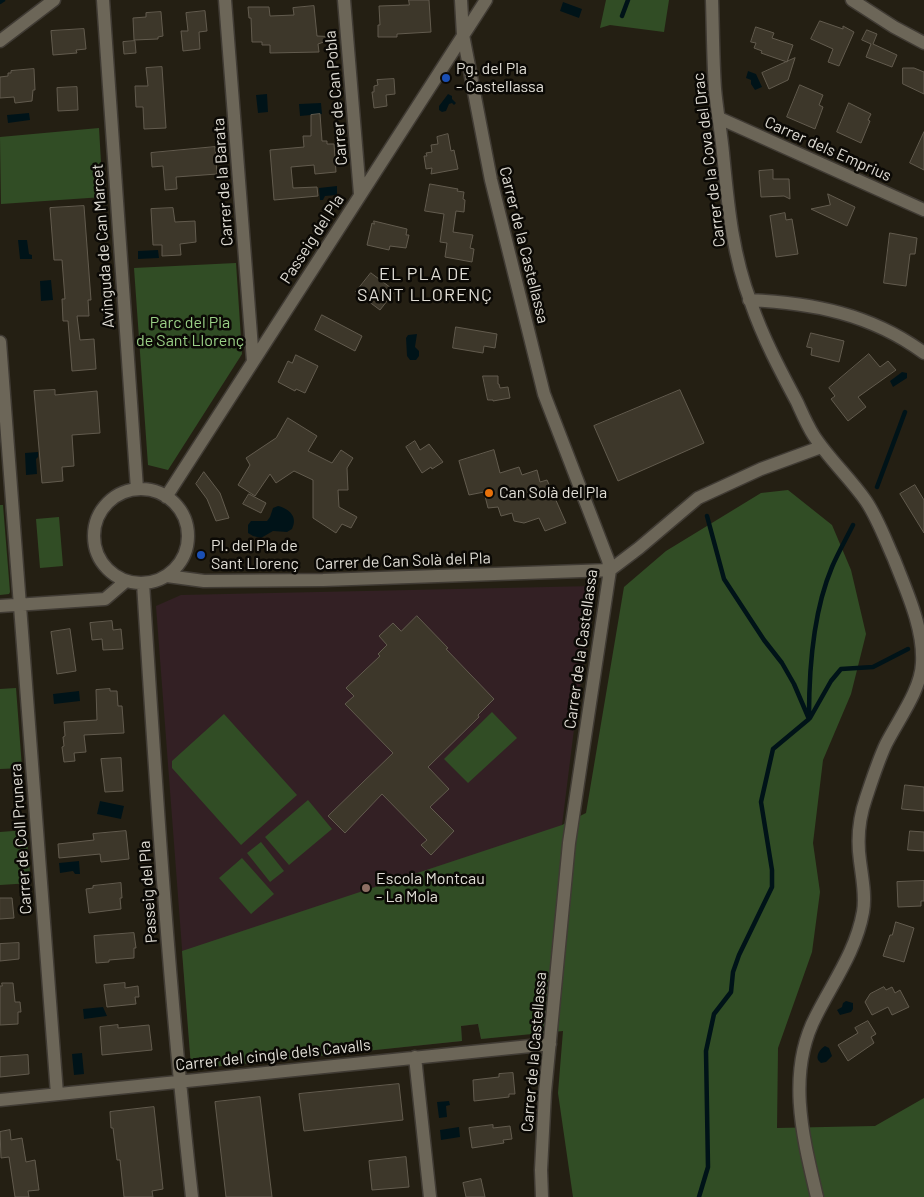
<!DOCTYPE html>
<html>
<head>
<meta charset="utf-8">
<style>
	body { margin:0 }
	canvas { display:block; background:#241f13 }
</style>
</head>
<body>
<canvas width="924" height="1197"></canvas>
<script>
const context = document.querySelector('canvas').getContext('2d');
context.lineJoin = 'round';
function fillPath(path, color) { context.fillStyle = color; context.fill(path, 'evenodd'); }
function stroke(path, color, width, dash) { context.strokeStyle = color; context.lineWidth = width; context.lineCap = dash ? 'butt' : 'round'; context.setLineDash(dash || []); context.stroke(path); }
function drawText(font, color, halo, rows, align = 'center') {
  context.font = font + ' Barlow,sans-serif'; context.lineWidth = 5; context.setLineDash([]); context.textBaseline = 'middle'; context.strokeStyle = halo; context.fillStyle = color; for (const [text, x, y, turn = 0] of rows) {
    context.save(); context.translate(x, y); context.rotate((+turn || 0) * Math.PI / 180); context.textAlign = isNaN(turn) ? turn : align; if (halo) context.strokeText(text, 0, 0); context.fillText(text, 0, 0); context.restore();
  }
}
fillPath(new Path2D(`
	M595,586L597,589L577,705L562,825L540,1031L537,1033L481,1039L478,1024L461,1026L462,1041L193,1069L191,1067L156,606L181,595Z`), '#332024');
fillPath(new Path2D(`
	M606,0H669L664,32L610,25L600,28Z
	M99,128L103,197L1,204L0,137Z
	M236,263L242,354L168,470L148,465L134,268Z
	M788,490L832,525L851,570L866,634L851,694L823,760L813,843L820,892L812,952L778,1048L777,1128L875,1126L924,1098V1197H573L558,1093L563,1031L481,1039L478,1024L461,1026L462,1041L193,1069L191,1067L182,951L562,825L586,813L624,587L666,551L761,493Z
	M0,505H3L10,592L9,594L0,595Z
	M59,517L63,566L40,568L36,519Z
	M16,688L22,768L0,769V689Z
	M492,712L517,738L468,783L444,759Z
	M224,714L297,795L241,845L172,768V761Z
	M308,800L332,829L289,865L265,837Z
	M26,830L31,883L0,885V832Z
	M261,842L284,871L270,882L247,853Z
	M242,858L274,894L251,914L219,878Z`), '#314d25');
fillPath(new Path2D(`
	M563,2L582,9L579,18L560,11Z
	M748,71L756,74L762,87L755,90L751,84V80L746,78Z
	M267,94L268,112L258,113L256,95Z
	M448,94L452,96V99L456,103L454,105L452,103L449,104L446,111L442,112L439,110V106Z
	M321,103L322,114L300,116L299,104Z
	M29,113L30,120L8,123L7,115Z
	M337,186V195L325,196L323,200H320L319,188Z
	M18,240H27L29,254L32,255V259H20Z
	M158,250L159,258L138,259V251Z
	M51,280L53,300L41,301L40,281Z
	M417,334L415,347L419,351V356L416,360H410L407,356L406,338L408,335Z
	M902,372L907,373V378L893,387L890,381Z
	M38,452V457L36,459L37,474L26,475L25,453Z
	M278,506C290,509 298,517 292,529L287,532L273,531L261,538L253,536L248,533V525L251,521H267L270,517L273,508Z
	M79,691L80,701L54,704L53,694Z
	M100,801L124,806L121,819L97,814Z
	M79,861L80,874H75L73,871L60,873L59,863Z
	M846,1001L853,1003V1009L851,1012L840,1015L837,1010L842,1007L843,1003Z
	M103,1007L107,1016L84,1019L83,1009Z
	M825,1046L829,1048L832,1056L826,1062L821,1063L818,1060C816,1055 820,1049 825,1046Z
	M82,1053L84,1074L74,1075L72,1054Z
	M449,1101L450,1105L446,1106L447,1117L439,1118L437,1102Z
	M459,1127L460,1137L441,1140L440,1130Z`), '#001318');
stroke(new Path2D(`
	M0,2L3,0
	M622,16L628,0
	M877,487L905,412
	M809,716C809,667 813,612 832,567C838,553 846,539 853,525
	M810,718L831,681L841,669L873,667L908,649
	M699,1197L708,1167L706,1051L714,1014L731,992L733,972L739,955L772,887V870L761,802L773,749L809,719L794,684L782,663L764,640L724,579L707,516`), '#001318', 4.5);
const building = new Path2D(`
	M409,0H429L431,32L397,34V37H378V25H380L379,6L409,5Z
	M314,6L317,36L338,37L318,44L319,52L270,53V45H262V42H252L251,18H249L248,7H269L270,16L294,15L293,8Z
	M205,11L207,31L199,32L200,49L183,51L181,31H188L186,13Z
	M161,12L163,36L158,37V39L134,40L133,18L146,17V13Z
	M820,21L843,29V26L854,32L839,66L828,62L833,49L811,39Z
	M756,27L774,33L772,38L793,45L787,62L761,53L762,51L754,48L756,43L751,42Z
	M84,29L86,49L76,50L77,53L53,55L51,31Z
	M867,30L877,34L873,44L897,55L892,67L866,57L871,44L862,40Z
	M135,41L136,53L124,54L123,42Z
	M795,58L788,80L769,89L762,73Z
	M162,67L166,128L144,129L143,107H136L135,86H148L146,68Z
	M903,68H914L924,72V94L903,84Z
	M34,69L35,90H33L32,101L15,103L14,97L0,98V77L8,76V73H11V71Z
	M394,79L395,94L386,95L387,106L374,108L372,92H374V86L378,85L377,80Z
	M800,85L823,95L819,105L823,107L815,129L787,117Z
	M77,87L78,110L58,111L57,88Z
	M849,103L871,114L868,120L870,121L861,143L837,132Z
	M320,114L322,141H327V144H334L336,172L315,174L314,165L291,167L293,188L317,187L318,196L274,200L270,150L304,147L303,136H311V115Z
	M924,132V170L910,163Z
	M448,134L451,151L454,150L458,169L431,174L432,168L426,169L424,156H427L426,153L432,152L431,145L438,144L437,137Z
	M215,147L217,174L176,177L177,189L165,190L163,166L152,167L151,153Z
	M773,170V179H789L790,199L784,196L761,197L759,171Z
	M430,184L458,189L457,191L464,192L463,199L465,200L464,212L456,211L453,232L473,235L470,248L474,249L472,262L445,257L447,243L440,242L444,214L425,211Z
	M828,194L855,207L847,226L811,209L830,205Z
	M84,206L91,300H88L89,316H77L80,340L94,339L96,369L72,371L68,321H63L62,299H65L62,260H54L50,208Z
	M173,208L175,222L195,221L196,242L180,244L181,255L162,256V245H153L151,209Z
	M785,213L786,220L792,219L798,254L776,257L770,216Z
	M374,221L407,229L406,235H409L406,248L390,246L389,250L367,245L372,223L374,224Z
	M890,233L917,238L915,254H910L906,286L884,283Z
	M371,273L395,291L380,310L356,292Z
	M322,315L362,336L355,351L315,330Z
	M456,327L497,334L495,348L484,346L483,353L453,348Z
	M811,333L844,341L839,362L811,355L812,348L807,347Z
	M869,354L880,367L888,361L896,370L858,397L866,407L848,421L831,399L835,396L829,388Z
	M296,355L318,366L305,393L296,389L295,391L278,382L288,361L292,363Z
	M483,376H498V384H499L500,388L508,387L510,398L493,401V400H488Z
	M55,390V395L97,391L100,433L72,435L74,466L62,467L63,481L42,483L34,391Z
	M680,390L704,443L618,481L594,426Z
	M288,418L317,436L308,451L332,463L341,450L353,458L347,468L348,490H338L339,507L357,517L351,528L342,524L336,533L313,518V480L294,471L276,483L270,474L255,496L238,485L250,465L246,458L276,438Z
	M415,441L420,450L429,444L443,462L432,469L431,467L422,473L406,447Z
	M494,450L500,473L519,467L522,475L537,470L540,482L547,480L566,523L545,531L539,518L524,523L514,521L512,513L501,516L498,507L488,508L484,492L469,495L459,461Z
	M204,472L220,493L229,518L216,521L207,499L196,484Z
	M915,485L924,500V533L900,494Z
	M249,494L266,503L261,513L243,504Z
	M417,616L448,648L446,649L494,699L478,715L479,717L428,767L449,789L430,807L454,831L431,855L421,845L427,840L382,794L345,833L328,816L393,753L345,704L354,696L346,688L380,656L378,654L387,645L379,636L393,623L401,631Z
	M112,621L113,630L121,629L123,649L103,650L102,639L92,640L90,623Z
	M70,629L76,671L57,674L51,632Z
	M110,689V691H117L118,706H122L124,733L84,735L86,752L74,753L75,761L64,762L62,747L64,746L63,737L65,736L64,722L97,720L96,690Z
	M121,758L123,791L105,792L101,759Z
	M905,785L924,787V811L902,809Z
	M126,831L129,859L101,862L100,854L59,858L58,844L94,840L93,834Z
	M910,831L924,832V851L908,850Z
	M924,881V901H921V906L898,907L897,882Z
	M121,883L122,898H120L121,909L89,913L86,889L93,888V886Z
	M0,898H12L14,918L0,919Z
	M896,922L914,928L904,962L883,956L890,935H892Z
	M134,933L136,948H134V958L109,960V962L96,963L94,936Z
	M19,943V959L0,961V944Z
	M2,983H13L15,1002H20L21,1012H18V1024L0,1025V986H2Z
	M125,983V988L138,986L139,997H135L136,1004L107,1007L104,985Z
	M884,987L886,990L892,987L895,993L900,990L909,1007L892,1015L888,1007L872,1015L865,1002L870,994Z
	M868,1021L876,1034L871,1037L874,1043L848,1061L838,1045L858,1033L855,1028Z
	M118,1025V1028L149,1025L152,1050L102,1055L100,1027Z
	M28,1055L29,1074L0,1077V1057Z
	M513,1073L515,1094H509V1097L474,1101L473,1080L499,1077V1074Z
	M399,1084L403,1120L304,1131L299,1094Z
	M260,1097L272,1197H226L215,1102Z
	M154,1107L163,1189L152,1191L153,1197H124L120,1160H117L113,1128H111L110,1112Z
	M493,1125V1128L510,1126L512,1139L503,1140L504,1143L472,1148L469,1128Z
	M10,1130L11,1140L22,1138L26,1162L35,1160L39,1190L28,1191L29,1197H15L9,1157L1,1158L0,1132Z
	M406,1157L409,1187L372,1190L369,1161Z
	M481,1179L485,1197H466L463,1183Z`);
fillPath(building, '#3d372a');
stroke(building, '#625b4e', 1);
const street = new Path2D(`
	M103,0L137,489
	M225,0L253,361
	M344,0L360,194
	M461,0L463,35L491,180L544,394L608,560L610,570L569,843L545,1092L541,1170L542,1197
	M712,0C713,30 713,60 715,89C717,111 721,132 723,153C728,205 732,253 751,303C763,338 780,370 797,402C802,413 807,425 814,436C829,459 850,478 866,501C878,519 885,539 894,559C906,590 924,628 922,663C921,690 898,720 886,744C878,761 872,780 866,798C859,818 857,840 860,861C862,877 866,896 863,912C856,951 833,982 816,1016C786,1073 803,1138 817,1197
	M852,0L894,27L924,43
	M0,41L54,0
	M719,118L924,210
	M749,300C813,303 871,314 924,353
	M0,342L57,1094
	M94 536a47 47 0 1 1 94 0a47 47 0 1 1-94 0Z
	M166,497L486,0
	M167,576L204,581L323,580L610,570L639,548L698,498L761,469L821,447
	M143,583C156,788 169,993 192,1197
	M0,606L105,599L126,581
	M415,1057L430,1197
	M0,1100L550,1044`);
stroke(street, '#403b34', 15);
stroke(street, '#6c6658', 12);
for (const [x, y, r, color] of [
	[446,78,5,"#1a4fb4"],
	[489,493,5,"#e8710a"],
	[201,555,5,"#1a4fb4"],
	[366,888,5,"#8d6e63"]
]) { const dot = new Path2D(); dot.arc(x, y, r, 0, 2 * Math.PI); context.fillStyle = color; context.fill(dot); stroke(dot, '#0b0905', 2); }
drawText('16px', '#e0ddd5', '#0b0905', [
	["Pg. del Pla",456,69],
	["- Castellassa",456,87],
	["Can Solà del Pla",499,493],
	["Pl. del Pla de",211,546],
	["Sant Llorenç",211,564],
	["Escola Montcau",376,879],
	["- La Mola",376,897]
], 'left');
drawText('16px', '#e0ddd5', '#0b0905', [
	["Carrer de Can Pobla",336,98,-95],
	["Carrer dels Emprius",828,149,24],
	["Carrer de la Cova del Drac",709,160,-97],
	["Carrer de la Barata",223,182,-94],
	["Passeig del Pla",312,239,-57],
	["Carrer de la Castellassa",524,245,76],
	["Avinguda de Can Marcet",103,246,-94],
	["Carrer de Can Solà del Pla",403,561,-2],
	["Carrer de la Castellassa",581,649,-82],
	["Carrer de Coll Prunera",21,839,-94],
	["Passeig del Pla",148,892,-94],
	["Carrer de la Castellassa",534,1052,-85],
	["Carrer del cingle dels Cavalls",273,1055,-6]
]);
drawText('16px', '#9ad086', '#0b0905', [
	["Parc del Pla",190,323],
	["de Sant Llorenç",190,341]
]);
context.letterSpacing = '1px';
drawText('18px', '#e0ddd5', '#0b0905', [
	["EL PLA DE",425,274],
	["SANT LLORENÇ",425,295]
]);
context.letterSpacing = '0px';
</script>
</body>
</html>
